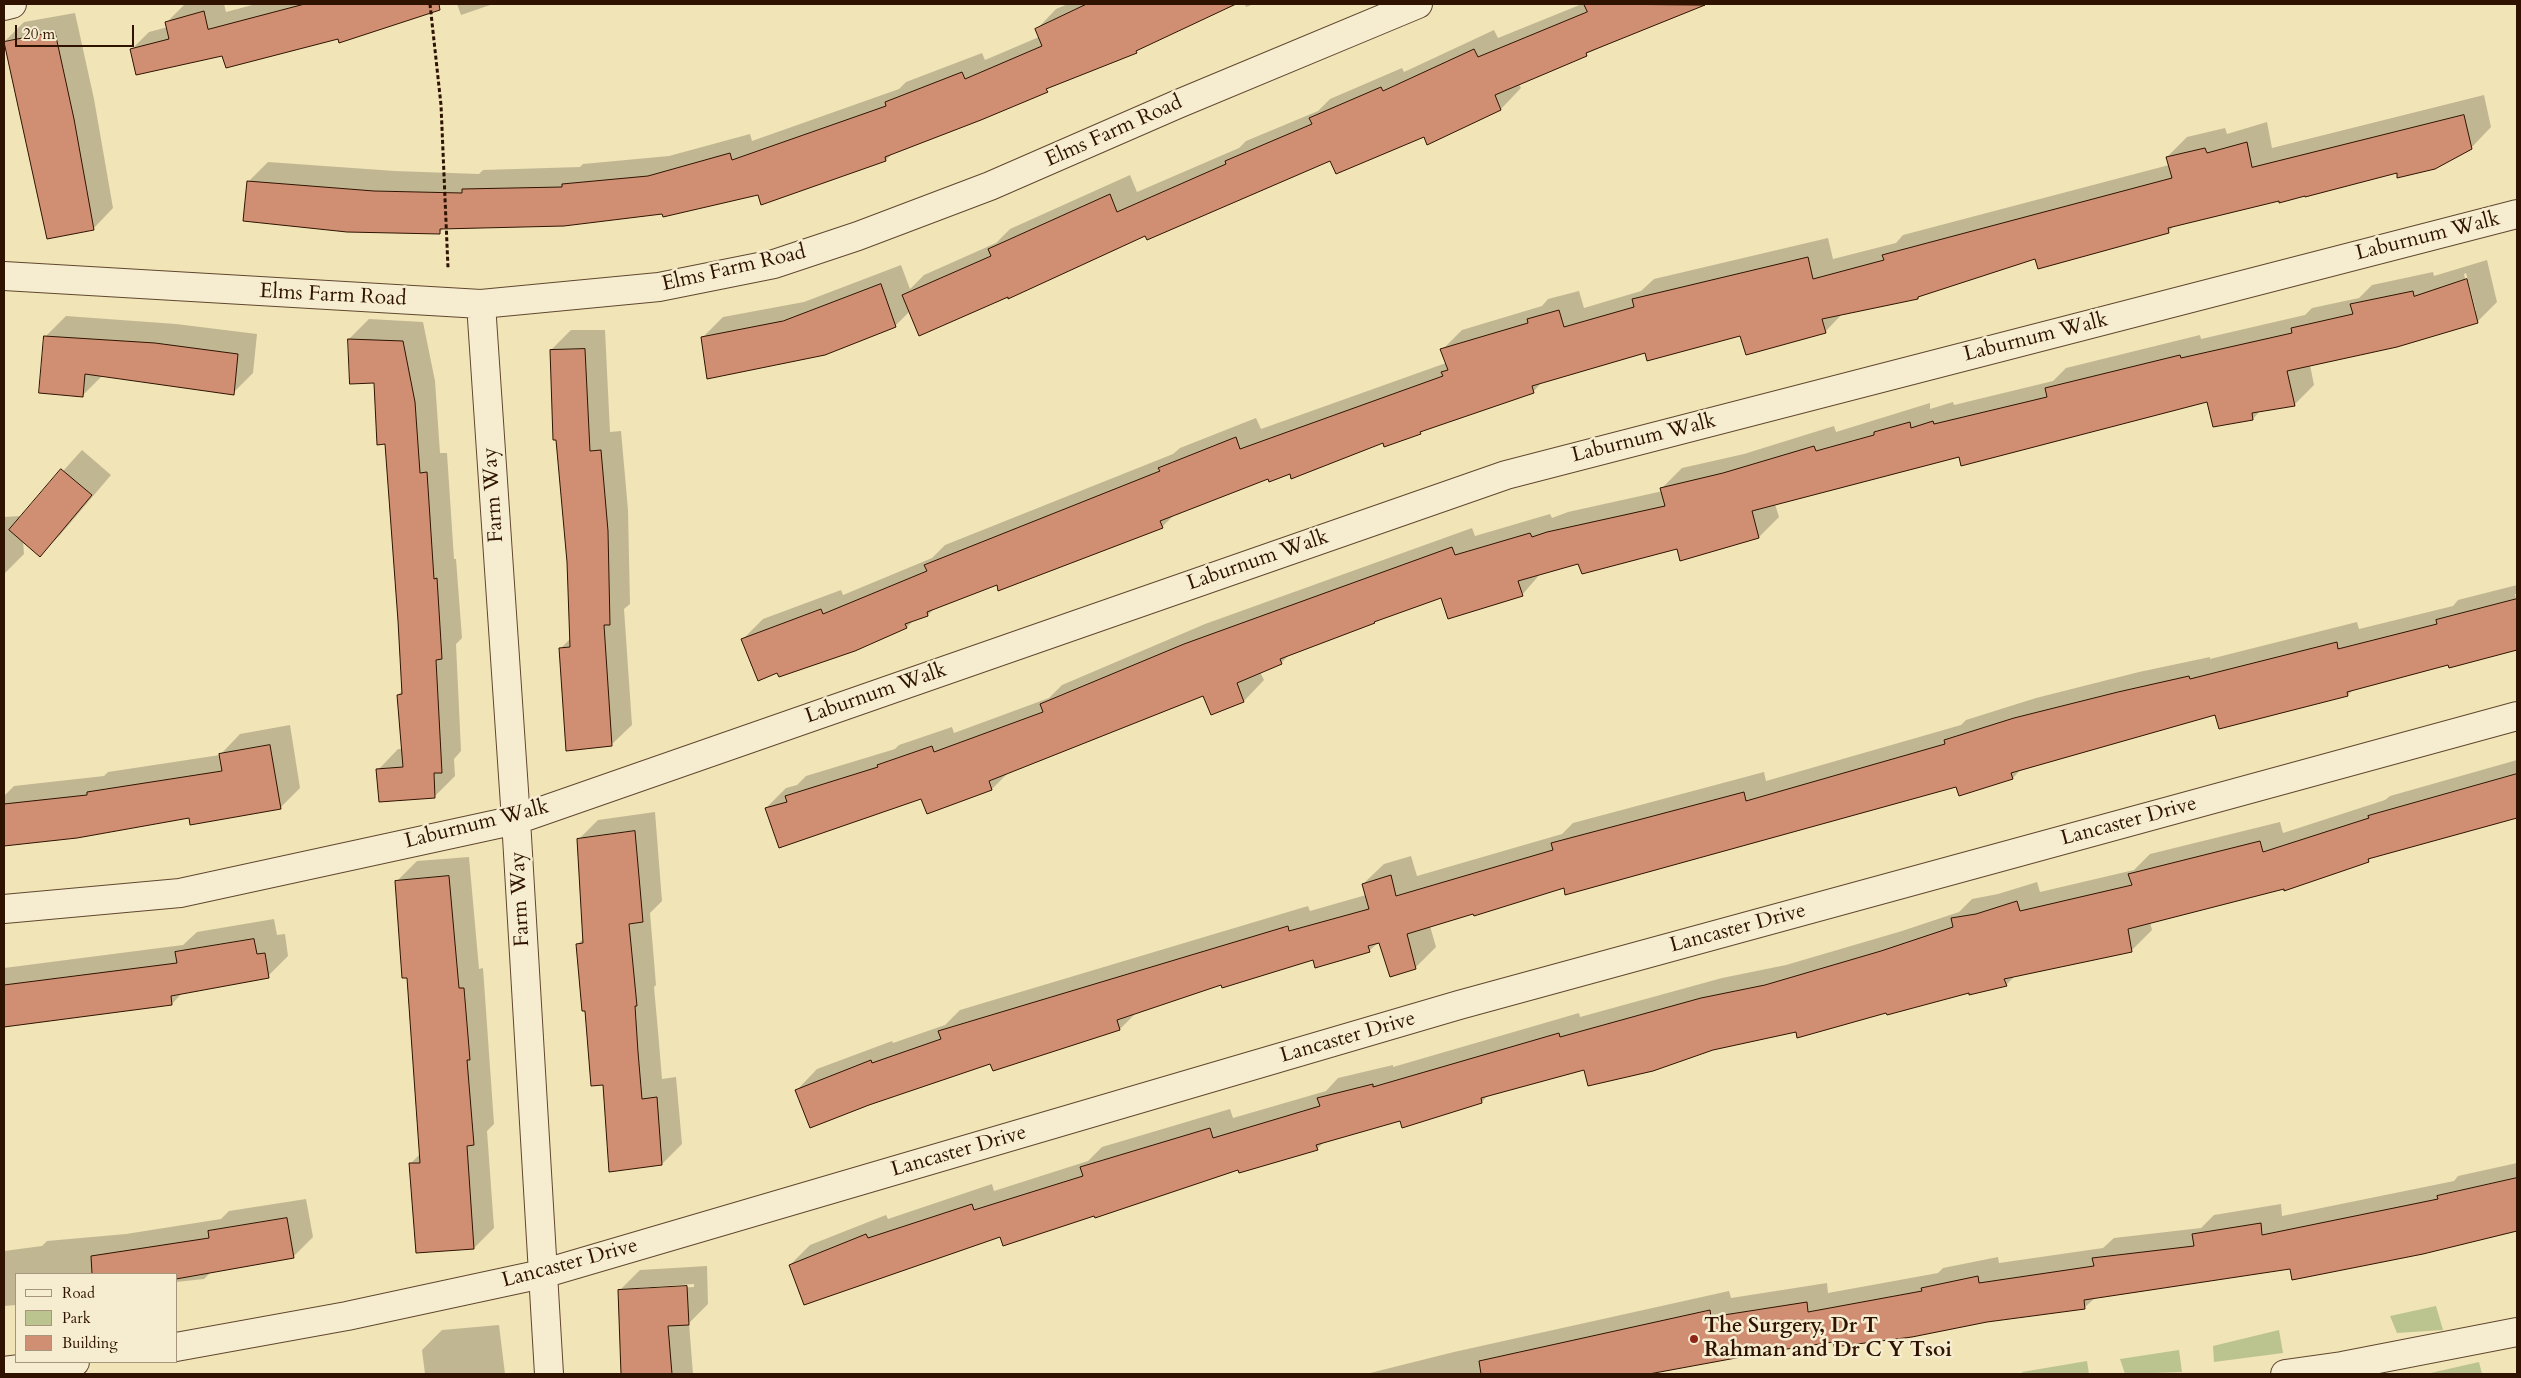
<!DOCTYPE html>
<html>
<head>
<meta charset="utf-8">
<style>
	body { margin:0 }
	#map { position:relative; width:2521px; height:1378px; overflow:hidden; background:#f1e4b7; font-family:Cardo,serif }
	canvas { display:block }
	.frame { position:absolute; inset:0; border:5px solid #2f1300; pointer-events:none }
	.legend { position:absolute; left:15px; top:1273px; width:162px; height:90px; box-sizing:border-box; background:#f6edd0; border:1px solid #a6967d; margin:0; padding:6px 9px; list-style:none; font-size:15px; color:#2f1300 }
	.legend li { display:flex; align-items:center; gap:10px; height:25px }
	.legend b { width:25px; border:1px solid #a6967d }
	.scale { position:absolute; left:15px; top:25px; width:119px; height:22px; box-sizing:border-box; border:2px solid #2f1300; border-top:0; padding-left:6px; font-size:15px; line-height:18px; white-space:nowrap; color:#2f1300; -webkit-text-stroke:4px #f6edd0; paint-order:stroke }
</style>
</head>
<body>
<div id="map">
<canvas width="2521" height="1378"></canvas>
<div class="frame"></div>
<ul class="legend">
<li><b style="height:6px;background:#f6edd0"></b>Road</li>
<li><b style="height:14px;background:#bbc48e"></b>Park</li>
<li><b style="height:14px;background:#d08f73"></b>Building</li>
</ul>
<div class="scale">20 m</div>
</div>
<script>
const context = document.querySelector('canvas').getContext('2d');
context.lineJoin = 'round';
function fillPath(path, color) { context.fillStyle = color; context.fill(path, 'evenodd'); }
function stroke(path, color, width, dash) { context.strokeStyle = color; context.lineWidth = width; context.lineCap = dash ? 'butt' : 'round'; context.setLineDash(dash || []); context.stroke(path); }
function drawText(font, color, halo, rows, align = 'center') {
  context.font = font + ' Cardo,serif'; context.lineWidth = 5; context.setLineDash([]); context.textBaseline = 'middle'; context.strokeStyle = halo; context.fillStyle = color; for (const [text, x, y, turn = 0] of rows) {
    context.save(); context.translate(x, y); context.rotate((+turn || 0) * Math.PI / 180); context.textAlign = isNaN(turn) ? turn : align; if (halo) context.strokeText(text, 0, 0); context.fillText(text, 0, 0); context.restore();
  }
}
fillPath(new Path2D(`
	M2436,1306L2443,1330L2397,1333L2390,1316Z
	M2279,1330L2283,1353L2214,1362L2213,1346Z
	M2179,1350L2182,1372L2125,1374L2120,1359Z
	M2087,1361L2089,1374H2023L2022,1372Z
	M2479,1362L2482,1374H2426Z`), '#bbc48e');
fillPath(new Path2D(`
	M185,4H224L226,12L256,4H429L416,17L339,38L223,55L131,50L149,32L168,27L167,22Z
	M457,4H493L461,15Z
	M1068,4H1233L1141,47L1136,52L894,152L886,160L758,193L663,212L444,228L440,232L248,182L268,162L395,171L479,174L483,170L580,167L583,164L669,156L750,134L752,141L899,89L906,82L982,53L985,60L1039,37L1036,30L1056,9Z
	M1245,4H1254L1246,7Z
	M1582,4H1697L1519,84L1521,88L1501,109L1428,144L1424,136L1330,159L1145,234L1008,295L910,311L895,326L703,337L723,317L804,302L901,265L910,289L924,275L996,243L1010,229L1130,175L1137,192L1239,148L1246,141L1318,111L1330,99L1402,68L1404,72L1494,30L1498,38Z
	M75,13L94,99L113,208L93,229L26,130L4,42L24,22Z
	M2484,95L2491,127L2471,148L2398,172L2175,225L2168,232L2036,257L1921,295L1918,298L1843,313L1825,332L1741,334L1646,351L1543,381L1533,392L1424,430L1420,433L1384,441L1268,477L1175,514L1162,527L998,583L935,608L928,615L914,620L907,627L743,639L763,619L841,590L843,595L932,558L945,545L1173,454L1180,448L1256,418L1261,429L1446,363L1442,350L1462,330L1542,306L1548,299L1579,291L1584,308L1641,291L1654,279L1828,238L1833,259L1896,243L1903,235L2169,165L2167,157L2187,137L2225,128L2227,134L2267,122L2272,148Z
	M2487,260L2497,302L2477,322L2310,365L2314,385L2294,405L2260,411L2253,419L2208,400L1959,456L1775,504L1779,517L1759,537L1579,562L1541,573L1522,595L1442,597L1377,619L1374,622L1290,654L1281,663L1260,672L1264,680L1244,701L1211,713L1204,694L1008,773L992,789L927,813L922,798L766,808L786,788L797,785L806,776L895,749L899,745L952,727L954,733L1049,698L1062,685L1205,624L1472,528L1475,536L1550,514L1552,518L1568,512L1663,491L1662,488L1682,468L1744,454L1834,426L1836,432L1930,403V409L1953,402L1954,405L2053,381L2066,368L2200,335L2201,339L2305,315L2312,308L2359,298L2372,285L2433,272L2434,276ZM2466,273L2476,311H2473L2464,274Z
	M66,316L176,324L257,334L253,373L233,393L102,376L83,395L45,337Z
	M369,319L423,322L435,381L440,453H447L454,559H456L462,638L456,644L461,751L454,759L455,776L435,796L378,770L398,749H403L398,695L403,690L386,443L375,381L349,339Z
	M571,330H605L610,432L621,431L628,510L630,604L624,609L632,725L611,745L560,649L571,638L568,561L551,350Z
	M82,450L111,475L60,535L40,555L23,540L24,554L4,574V517L20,516V519Z
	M2517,585V594H2515L2517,603V649L2450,666L2449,663L2353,690L2348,695L2216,714L2022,768L2013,778L1959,794L1957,786L1474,912L1430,926L1436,947L1415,968L1380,941L1369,951L1314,959L1222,984L1137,1012L1120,1029L991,1063L797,1090L817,1069L892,1041L893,1043L945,1025L960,1010L1308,906L1310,911L1366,895L1363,884L1384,864L1411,856L1417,876L1562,834L1573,823L1764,772L1766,781L1961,725L1966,720L2036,698L2139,672L2210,657V659L2357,622L2359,629L2453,606L2458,600Z
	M290,725L300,788L280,808L190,816L77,836L4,845V796L14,786L104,776L108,772L220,755L240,734Z
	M2517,760V817L2372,857L2368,861L2285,887L2150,922L2152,930L2132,950L2016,975L2006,985L1797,1031L1585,1069L1489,1094L1482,1102L1401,1119L1325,1141L1317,1149L1239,1169L1095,1214L1001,1235L790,1265L810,1245L886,1215L888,1219L992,1184L994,1191L1088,1161L1102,1147L1230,1109L1233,1118L1326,1091L1338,1078L1393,1065V1067L1579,1013L1580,1017L1722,978L1786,965L1902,931L1959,912L1972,899L1998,894L2037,882L2040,892L2134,870L2150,854L2280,822L2283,833L2385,800L2390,796Z
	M655,812L662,901L650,913L656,985L654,987L658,1031L662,1079L676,1077L682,1144L662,1164L604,1083L593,1084L577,945L584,938L578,840L598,820Z
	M469,857L479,969L483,968L494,1124L487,1131L494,1228L474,1248L410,1164L420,1154L408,977L397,881L417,861Z
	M274,919L277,935L285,934L288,956L268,976L183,992L172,1004L4,1025V968L183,945L197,932Z
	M2517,1163V1231L2422,1253L2291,1268L2095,1298L2084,1308L1740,1355L1643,1374H1366L1454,1352L1729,1291L1731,1298L1827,1283L1828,1293L1938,1273L1943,1268L1998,1257L1999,1263L2103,1248L2114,1238L2201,1228L2214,1215L2281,1204L2282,1216L2454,1181L2458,1176Z
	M306,1199L313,1237L293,1257L211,1272L204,1279L176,1282V1274H16V1305L4,1306V1251L42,1246L47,1241L126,1234L221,1219L229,1211Z
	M707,1266L708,1304L689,1323L693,1374H623L620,1290L640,1270ZM694,1284V1287L639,1290V1288Z
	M499,1325L505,1374H425L422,1350L442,1330Z`), '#0003');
const building = new Path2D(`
	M305,4H439L440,10L339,43L338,39L226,68L222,56L136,75L130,49L169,39L165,22L204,11L208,29Z
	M1087,4H1236L1136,51L1137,53L1046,89L1048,92L981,120L885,157L886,161L761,205L758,195L663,217L662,214L564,226L440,229V234L347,232L243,221L247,181L374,191L462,193V189L562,187V184L648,176L730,153L732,160L886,106L885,102L962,72L965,79L1042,46L1035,29Z
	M1584,4L1705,5L1586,53L1587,56L1495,95L1501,110L1427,145L1424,137L1336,174L1330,161L1147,240L1145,236L1008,299V297L919,336L902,295L991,256L988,249L1110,194L1117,212L1226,164L1225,161L1312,124L1309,118L1381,87L1383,91L1474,49L1478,57L1587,12Z
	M55,32L74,119L94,230L47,239L4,42Z
	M2464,115L2472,149L2435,169L2397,178V173L2305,197V196L2279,203V201L2168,228L2169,233L2038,269L2035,259L1918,297V299L1822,319L1826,333L1746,355L1740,336L1647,361L1645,353L1532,386L1534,393L1420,432L1421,434L1384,447L1383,443L1291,479L1290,474L1269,482L1268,479L1160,521L1163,528L998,591L997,585L927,612L928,616L905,624L907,628L855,651L779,677L777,673L758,681L741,639L821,609L823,614L927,571L924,565L1160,471L1158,468L1236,437L1240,449L1443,376L1441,372L1448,370L1440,349L1528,323L1527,319L1559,310L1564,327L1634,307L1632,299L1808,257L1813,279L1884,260L1882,255L2172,178L2166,157L2205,148L2207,153L2247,142L2252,167Z
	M2467,279L2478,323L2397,347L2287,371L2295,406L2252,413L2253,420L2213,427L2207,402L1961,466L1959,457L1752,511L1759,538L1680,561L1677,549L1582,574L1578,564L1518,581L1523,596L1448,619L1441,598L1374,622L1375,623L1280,659L1282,664L1237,683L1244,702L1211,715L1203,696L989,781L992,790L927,814L921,799L779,848L765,808L787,802L785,796L878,767L877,765L932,746L934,752L1043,712L1040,704L1184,644L1452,547L1455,555L1530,533L1532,537L1547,532L1665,506L1660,488L1723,473L1814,446L1816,451L1874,435V432L1910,422L1911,428L1933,421L1934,424L2047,397L2045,388L2180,355L2181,358L2292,333L2291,328L2353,314L2350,304L2413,291L2414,296Z
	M881,284L896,327L825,355L707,379L701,337L783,321Z
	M44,336L155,343L238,354L234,395L85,374L83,397L39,393Z
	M348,339L403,341L415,402L420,473L427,472L434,579L437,578L442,659L436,660L442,773H434L435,798L379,802L376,769L403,767L397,695L402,694L398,621L385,444L377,445L374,383L350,384Z
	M585,349L590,451L601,450L608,531L610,625H604L612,746L566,751L559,648L570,647L567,562L556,440H553L550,350Z
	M61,469L92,495L40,557L9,530Z
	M2517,599V650L2449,668L2448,665L2347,692L2348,696L2219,729L2215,715L2011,773L2013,779L1959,796L1956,787L1565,895L1564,888L1474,916L1473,914L1407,934L1416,969L1390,977L1379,943L1368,946L1370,952L1315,968L1313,960L1222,988L1221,985L1117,1020L1120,1030L993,1071L990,1064L869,1105L810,1128L795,1090L871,1060L872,1063L941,1039L938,1031L1288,926L1289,931L1369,909L1362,884L1391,875L1396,896L1553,850L1551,843L1744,792L1746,801L1945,744L1944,740L2014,718L2118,692L2189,676L2190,679L2337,642L2338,649L2437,624L2436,620Z
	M270,745L281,809L190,825L189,818L77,838L4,846V804L87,795V792L222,771L219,754Z
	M2517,774V818L2368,859L2369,862L2284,891V889L2128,929L2132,952L2004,979L2007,986L1969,995V993L1887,1015L1886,1013L1797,1038L1796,1032L1713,1050L1653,1071L1588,1086L1584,1070L1481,1098L1482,1103L1402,1128L1400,1121L1316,1145L1318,1150L1239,1173L1238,1170L1095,1218L1094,1216L1003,1246L1000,1237L804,1305L789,1265L866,1234L868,1238L972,1204L974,1210L1083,1176L1080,1167L1210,1128L1213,1138L1320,1106L1317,1098L1373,1084V1087L1559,1033L1560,1037L1701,998L1765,985L1881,951L1953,927L1951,918L1976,914L2017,901L2020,911L2132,885L2128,874L2260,841L2263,852L2369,818L2368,816Z
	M635,831L643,922L629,924L637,1006H635L638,1052L642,1099L657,1097L662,1165L609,1172L603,1085L591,1086L585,1011H582L576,944L583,943L577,839Z
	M449,876L459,988H464L470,1060H467L474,1145L467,1146L474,1249L416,1253L409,1163H420L407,978H402L395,881Z
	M254,939L257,954L265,953L269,978L171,996L172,1005L4,1027V985L177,963L175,952Z
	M2517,1178V1231L2423,1254L2292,1280L2290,1269L2084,1300L2085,1309L1987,1322L1912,1337L1834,1347L1833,1342L1774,1351L1649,1374H1481L1479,1361L1710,1310L1711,1317L1807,1302L1808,1312L1922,1291L1921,1288L1978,1276L1979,1283L2094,1266L2092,1258L2194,1246L2192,1234L2261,1223L2262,1235L2438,1199L2437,1196Z
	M287,1218L294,1258L176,1279V1274H92L91,1256L209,1238L208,1231Z
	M687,1286L689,1325L668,1326L672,1374H621L618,1290Z`);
fillPath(building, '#d08f73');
stroke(building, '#2f1300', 1);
const minor = new Path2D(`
	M4,6L12,4
	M4,276L481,304L659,287L774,264L858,236L990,186L1178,104L1418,4
	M481,304L516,820L549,1374
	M4,909L180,893L516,820L1506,475L2517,214
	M176,1347L347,1316L542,1274L1459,1005L2517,716
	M4,1371L75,1362`);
const tertiary = new Path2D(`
	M2285,1374L2342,1366L2517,1332`);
stroke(minor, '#60472e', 30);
stroke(tertiary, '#60472e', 30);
stroke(new Path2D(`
	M430,4L441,105L448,268`), '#2f1300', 3, [4, 2.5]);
stroke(minor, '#f6edd0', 28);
stroke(tertiary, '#f6edd0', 28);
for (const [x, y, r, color] of [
	[1694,1339,5,"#8f2418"]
]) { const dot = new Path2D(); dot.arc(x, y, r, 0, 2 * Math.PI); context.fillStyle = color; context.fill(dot); stroke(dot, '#f6edd0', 2); }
drawText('21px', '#2f1300', '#f6edd0', [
	["Elms Farm Road",1114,132,-24],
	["Laburnum Walk",2428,237,-14],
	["Elms Farm Road",734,269,-13],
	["Elms Farm Road",333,296,3],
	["Laburnum Walk",2036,338,-14],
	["Laburnum Walk",1644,439,-14],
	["Farm Way",494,495,-94],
	["Laburnum Walk",1258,561,-19],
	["Laburnum Walk",876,694,-19],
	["Lancaster Drive",2129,822,-15],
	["Laburnum Walk",477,825,-14],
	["Farm Way",521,899,-93],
	["Lancaster Drive",1738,929,-15],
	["Lancaster Drive",1348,1038,-16],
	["Lancaster Drive",959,1152,-16],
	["Lancaster Drive",570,1264,-15]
]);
drawText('bold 21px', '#2f1300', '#f6edd0', [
	["The Surgery, Dr T",1704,1327],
	["Rahman and Dr C Y Tsoi",1704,1351]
], 'left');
</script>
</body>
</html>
